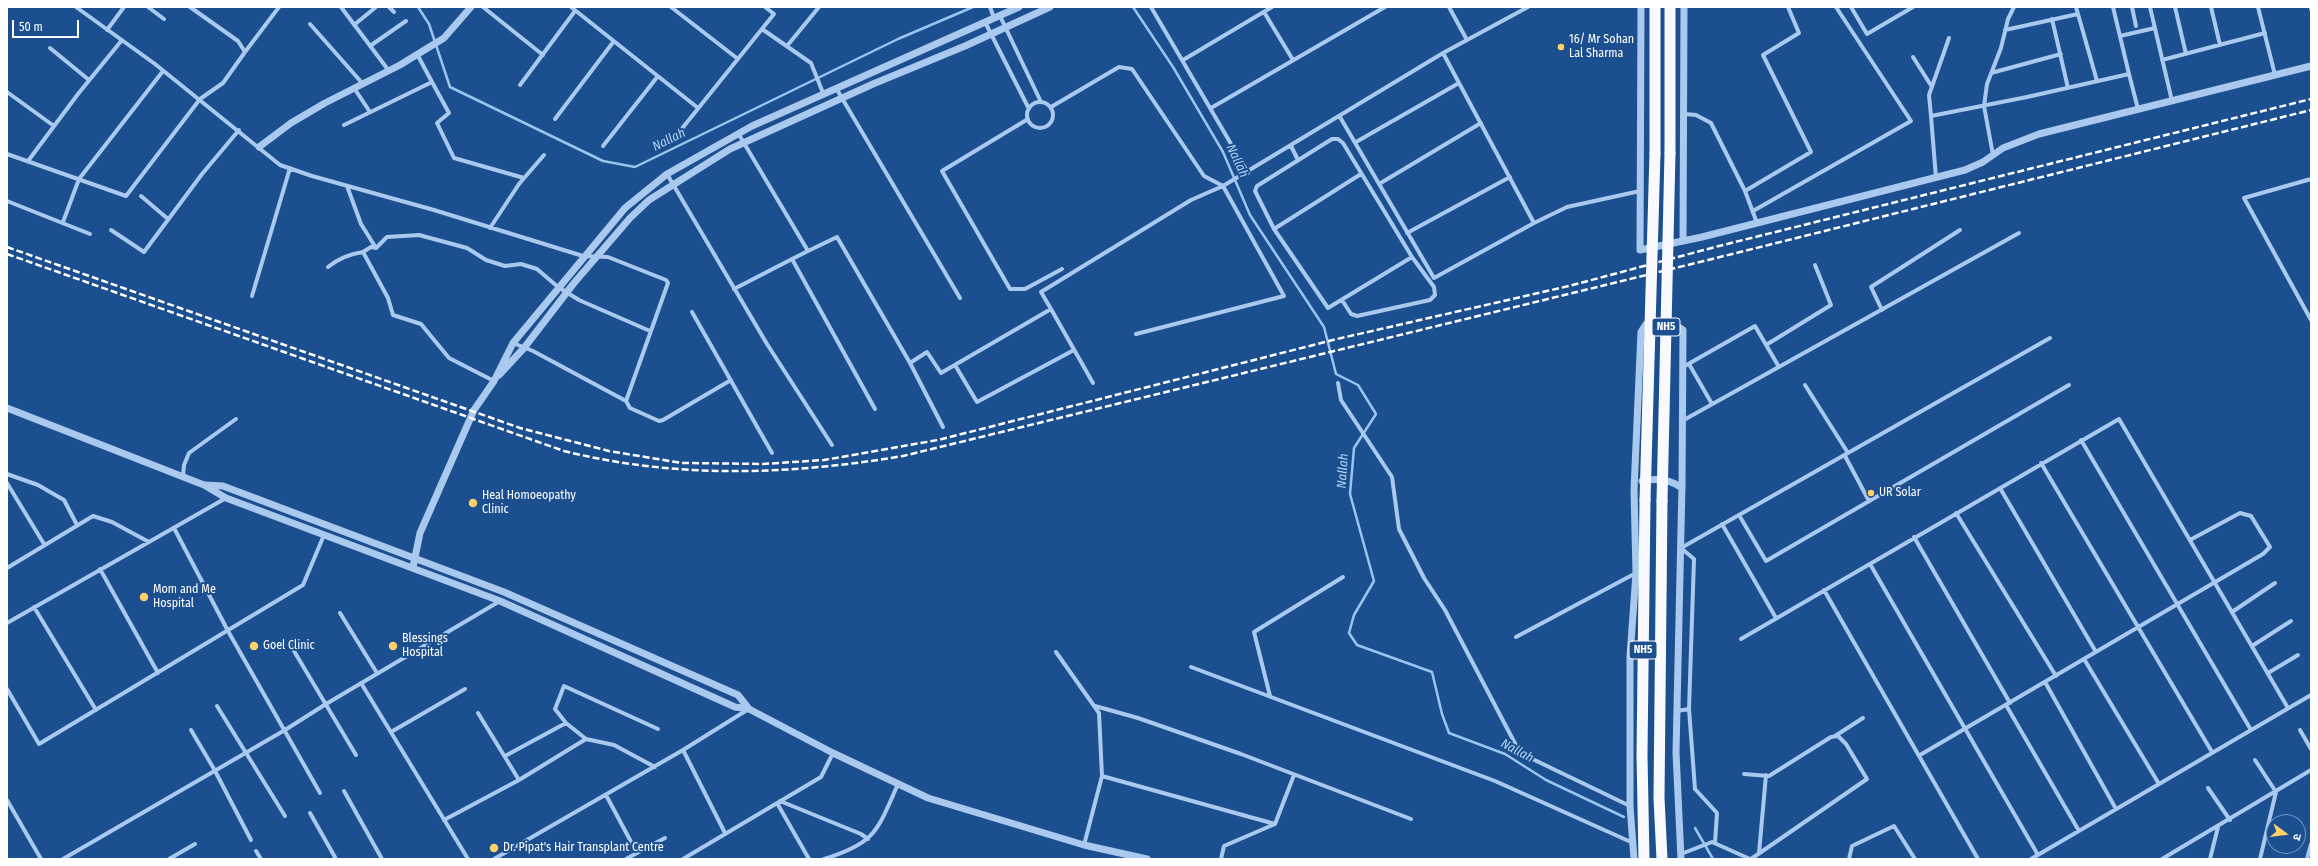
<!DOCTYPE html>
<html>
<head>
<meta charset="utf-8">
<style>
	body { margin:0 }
	#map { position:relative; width:2318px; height:866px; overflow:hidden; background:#1b4f8f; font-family:"Fira Sans Condensed","Noto Sans Devanagari",sans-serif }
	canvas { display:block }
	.frame { position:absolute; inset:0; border:8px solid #fff; pointer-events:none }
	.north { position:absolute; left:2266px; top:814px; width:40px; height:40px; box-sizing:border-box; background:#1b4f8f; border:1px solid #7695bc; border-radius:50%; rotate:105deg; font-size:11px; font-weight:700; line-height:16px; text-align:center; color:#fff }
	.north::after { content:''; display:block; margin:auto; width:14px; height:18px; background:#ffd166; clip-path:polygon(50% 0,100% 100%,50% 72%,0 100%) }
	.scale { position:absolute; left:12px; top:20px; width:67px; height:18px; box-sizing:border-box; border:2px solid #fff; border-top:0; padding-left:5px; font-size:12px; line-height:14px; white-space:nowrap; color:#fff; -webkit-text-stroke:3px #1b4f8f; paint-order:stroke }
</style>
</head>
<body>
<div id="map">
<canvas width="2318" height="866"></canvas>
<div class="frame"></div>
<div class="north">उ</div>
<div class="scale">50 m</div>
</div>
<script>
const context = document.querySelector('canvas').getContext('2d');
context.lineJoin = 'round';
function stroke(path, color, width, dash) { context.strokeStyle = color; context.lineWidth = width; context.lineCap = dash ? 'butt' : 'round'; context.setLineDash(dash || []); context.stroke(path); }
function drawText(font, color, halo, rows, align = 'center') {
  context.font = font + ' "Fira Sans Condensed",sans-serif'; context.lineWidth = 4; context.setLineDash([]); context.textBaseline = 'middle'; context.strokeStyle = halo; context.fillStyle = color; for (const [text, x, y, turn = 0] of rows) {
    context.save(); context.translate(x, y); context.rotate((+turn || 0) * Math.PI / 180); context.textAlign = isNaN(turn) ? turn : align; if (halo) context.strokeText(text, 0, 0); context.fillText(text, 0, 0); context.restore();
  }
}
stroke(new Path2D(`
	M418,7L429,24L450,87L603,161L635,167L898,39L973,7
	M1133,7L1173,67L1223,152L1250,215L1324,327L1336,374L1358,385L1376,414L1354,448L1350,494L1374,581L1354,615L1349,633L1357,645L1432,672L1442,714L1449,733L1505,754L1546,780L1624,817
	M1695,828L1713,859`), '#9cc4f0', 2.5);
stroke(new Path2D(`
	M76,7L155,64L280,165L312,176L434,210L583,256L608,257L666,280L668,283L626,401
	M148,7L164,19
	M341,7L389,71
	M389,7L394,12
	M483,7L543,55
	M571,7L698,108
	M671,7L738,59
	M990,7L994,18
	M1151,7L1248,173
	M1449,7L1467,40
	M1851,7L1867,34L1913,7
	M2076,7L2097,81
	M2132,7L2136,26
	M2150,7L2172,101
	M2175,7L2186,54
	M2211,7L2220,45
	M2258,7L2275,75
	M2311,7V9
	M1264,12L1293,60
	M1000,16L1041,102
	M2052,19L2068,88
	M985,22L1029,109
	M310,24L363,84
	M354,25L376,7
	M762,29L811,63L823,93
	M107,30L124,7
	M2005,30L2078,14
	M2120,36L2155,28
	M370,46L406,21
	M787,46L819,7
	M50,48L89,80
	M245,52L279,7
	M1443,53L1534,223
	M417,54L432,82
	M1913,57L1932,87
	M1183,60L1272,7
	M2162,60L2265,33
	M1991,73L2061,54
	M2129,74L2138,109
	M520,85L575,11
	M354,88L370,112
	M836,88L960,298
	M7,92L54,126
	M1027 115a13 13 0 1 1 26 0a13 13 0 1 1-26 0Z
	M1051,107L1119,67L1132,69L1204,176L1223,186L1443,53L1528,7
	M1211,108L1385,7
	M1685,114L1696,115L1711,123L1745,191L1757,223
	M1931,116L1929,95L1949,38
	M1340,117L1434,278L1534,223L1567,207L1640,191
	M555,119L614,41
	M1028,119L942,171L1010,289H1025L1062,269
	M344,125L432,82L449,113L437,123L454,158L524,178
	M680,131L774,14L765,7
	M738,133L808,251L792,259L875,409
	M1332,139H1338L1343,143L1412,257L1328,308L1274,229L1255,191L1257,186Z
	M1356,142L1459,83
	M603,146L658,76
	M1291,146L1298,160
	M7,154L126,196L200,99L223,83L245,52L238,41L190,7
	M1993,155L1984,106L1987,84L2001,48L2008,19L2014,7
	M28,161L78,94L122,40
	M667,174L767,344L832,445
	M1936,178L1931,116L2027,97L2129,74L2113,7
	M2311,179L2244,198L2311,320
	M1379,184L1481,123
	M347,186L361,224L376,248
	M1745,191L1811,152L1763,55L1799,33L1788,7
	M141,196L168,219
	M7,201L90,234
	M1753,211L1911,121L1836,7
	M63,222L79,179L163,71
	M490,228L519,184L544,155
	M1274,229L1361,174
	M111,230L144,252L202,174L239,130
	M1407,233L1510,177
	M808,251L837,237L910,363L943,427
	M328,267C339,258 349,254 363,252
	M734,289L792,259
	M252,296L290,168
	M1342,300L1351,314L1357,316L1430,300L1435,295L1434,287L1412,257
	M1051,309L1041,292L1191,200L1223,186L1284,296L1136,334
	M1882,310L1871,287L1960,230
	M692,312L772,453
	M513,343L533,351L626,401L630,408L659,421L663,420L731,380
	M1766,345L1831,305L1815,265
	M910,363L927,352L941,373L1051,309L1093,383
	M1689,364L1712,404
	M955,365L977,402L1074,350
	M1683,367L1755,326L1779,367
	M494,381L449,358L421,324L393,315L388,298L363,252L371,247L376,248L387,237L419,235L467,248L486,260L505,266L521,264L537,269L558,287L579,300L650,331
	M1338,383L1341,400L1392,477L1399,529L1424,578L1445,610L1520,753L1630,806
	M1805,385L1848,453
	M1682,421L2019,233
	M2081,440L2251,730
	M1845,456L1869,501
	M2041,463L2212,752
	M7,474L38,485L64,500L77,525
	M183,477L184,465L189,453L236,419
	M7,483L44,544
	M2000,488L2096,652
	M1956,513L2056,676
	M1739,515L1766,561L2069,385
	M1722,524L1776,618
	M174,528L228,631L320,793
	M1914,537L2010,703
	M1870,564L2038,855
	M7,568L93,516L112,522L149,542
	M100,569L158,673
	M1824,590L1978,859
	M34,607L96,710
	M2232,612L2275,583
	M340,613L377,673
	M7,623L226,498
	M1516,637L1636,573
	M1741,639L2119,419L2288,708
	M291,646L356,755
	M2252,646L2291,621
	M1056,652L1099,713L1102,776L1084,845
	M2084,659L2159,784
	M1191,667L1495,781L1631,842
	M2268,673L2298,655
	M2045,682L2116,809
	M361,683L468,859
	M7,689L39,744L303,585L324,535
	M1270,696L1254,632L1343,577
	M2006,705L2079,831
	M217,706L285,816
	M1095,706L1138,718L1241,754L1411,819
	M1689,709L1694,559L1681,548L2050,338
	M1677,711L1689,709L1695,789L1717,813L1715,843
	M478,713L519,780
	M191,730L214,769L251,840
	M2300,730L2311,749
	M391,732L465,689
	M1835,736L1863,718
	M586,739L566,723L555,709L564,686L658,729
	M683,750L725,833
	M1920,755L2263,554L2270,547L2251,516L2240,513L2190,540
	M505,756L566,723
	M2255,760L2276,792L2260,859
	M1744,774L1769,776L1831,737L1838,736L1846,744L1867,779L1751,859
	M1102,776L1275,824
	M2208,788L2230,820
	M344,791L382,859
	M606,795L637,853L626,859
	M7,800L41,859
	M780,801L861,834L868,839
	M777,803L809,859
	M310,813L336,859
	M444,820L519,780L586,739L614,745L655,767
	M256,851L261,859
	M637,853L665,838
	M1759,853L1766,775
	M1681,854L1712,842L1750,859
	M63,859L285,730L326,704L500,601
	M169,859L195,844
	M494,859L683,750L747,710
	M683,859L821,777L833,753
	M824,859C876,843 877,831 898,784
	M1221,859L1224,846L1275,824L1294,775
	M1849,859L1852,846L1894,826L1915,859
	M2031,859L2311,695
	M2162,859L2311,770
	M2210,859L2218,827
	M2307,859L2311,844`), '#a9c9ee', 4);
stroke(new Path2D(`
	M1641,7L1640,250L1702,237L1965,170L1983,162L2003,148L2039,134L2311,66
	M259,147L291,123L325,103L400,65L444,38L471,7
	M1683,241L1684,7
	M499,375L524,348L574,283L630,218L649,200L730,149L873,84L965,46L1050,7
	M7,408L204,485L226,498L500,601L735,707L749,709L833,753L928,798L1084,845L1147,859
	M1642,481C1656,478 1670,479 1682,488
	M205,485L223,486L504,592L738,695L749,709
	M413,567L420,533L474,410L494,381L513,343L625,208L667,174L752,126L1019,7
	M1634,859L1630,806V656L1636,573L1634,490L1641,332L1646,324L1677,326L1683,330L1682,488
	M1681,859L1676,753L1682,485`), '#a9c9ee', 7);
stroke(new Path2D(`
	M1655,7V153
	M1670,153V7
	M1644,859L1642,755L1645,500
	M1662,859L1659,798L1662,501`), '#f8faff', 11);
stroke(new Path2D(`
	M7,247L520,428L609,451L682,463L763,464L824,460L938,440L1337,339L1569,286L1719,246L2311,99
	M7,254L564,451C677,479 789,475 903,456L1704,261L2311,110`), '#fff', 2.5, [7, 3]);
stroke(new Path2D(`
	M1645,500L1655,153
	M1662,501L1670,153`), '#f8faff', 11);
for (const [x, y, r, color] of [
	[1561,47,4,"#ffd166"],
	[1871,493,4,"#ffd166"],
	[473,503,5,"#ffd166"],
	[144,597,5,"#ffd166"],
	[254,646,5,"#ffd166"],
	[393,646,5,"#ffd166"],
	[494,848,5,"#ffd166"]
]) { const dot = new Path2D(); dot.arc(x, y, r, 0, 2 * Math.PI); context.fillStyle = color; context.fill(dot); stroke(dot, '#1b4f8f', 1.5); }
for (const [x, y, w] of [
	[1666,327,28],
	[1643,650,28]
]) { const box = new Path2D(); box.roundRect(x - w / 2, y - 9, w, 18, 3); context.fillStyle = '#1b4f8f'; context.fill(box); stroke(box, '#fff', 1); }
drawText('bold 11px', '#fff', null, [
	["NH5",1666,327],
	["NH5",1643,650]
]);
drawText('12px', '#fff', '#1b4f8f', [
	["16/ Mr Sohan",1569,40],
	["Lal Sharma",1569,54],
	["UR Solar",1879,493],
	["Heal Homoeopathy",482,496],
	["Clinic",482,510],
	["Mom and Me",153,590],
	["Hospital",153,604],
	["Blessings",402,639],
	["Hospital",402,653],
	["Goel Clinic",263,646],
	["Dr. Pipat's Hair Transplant Centre",503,848]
], 'left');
drawText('italic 13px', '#b5d3f5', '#1b4f8f', [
	["Nallah",669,140,-26],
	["Nallah",1237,161,65],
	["Nallah",1343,471,-86],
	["Nallah",1517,751,28]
]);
</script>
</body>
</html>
